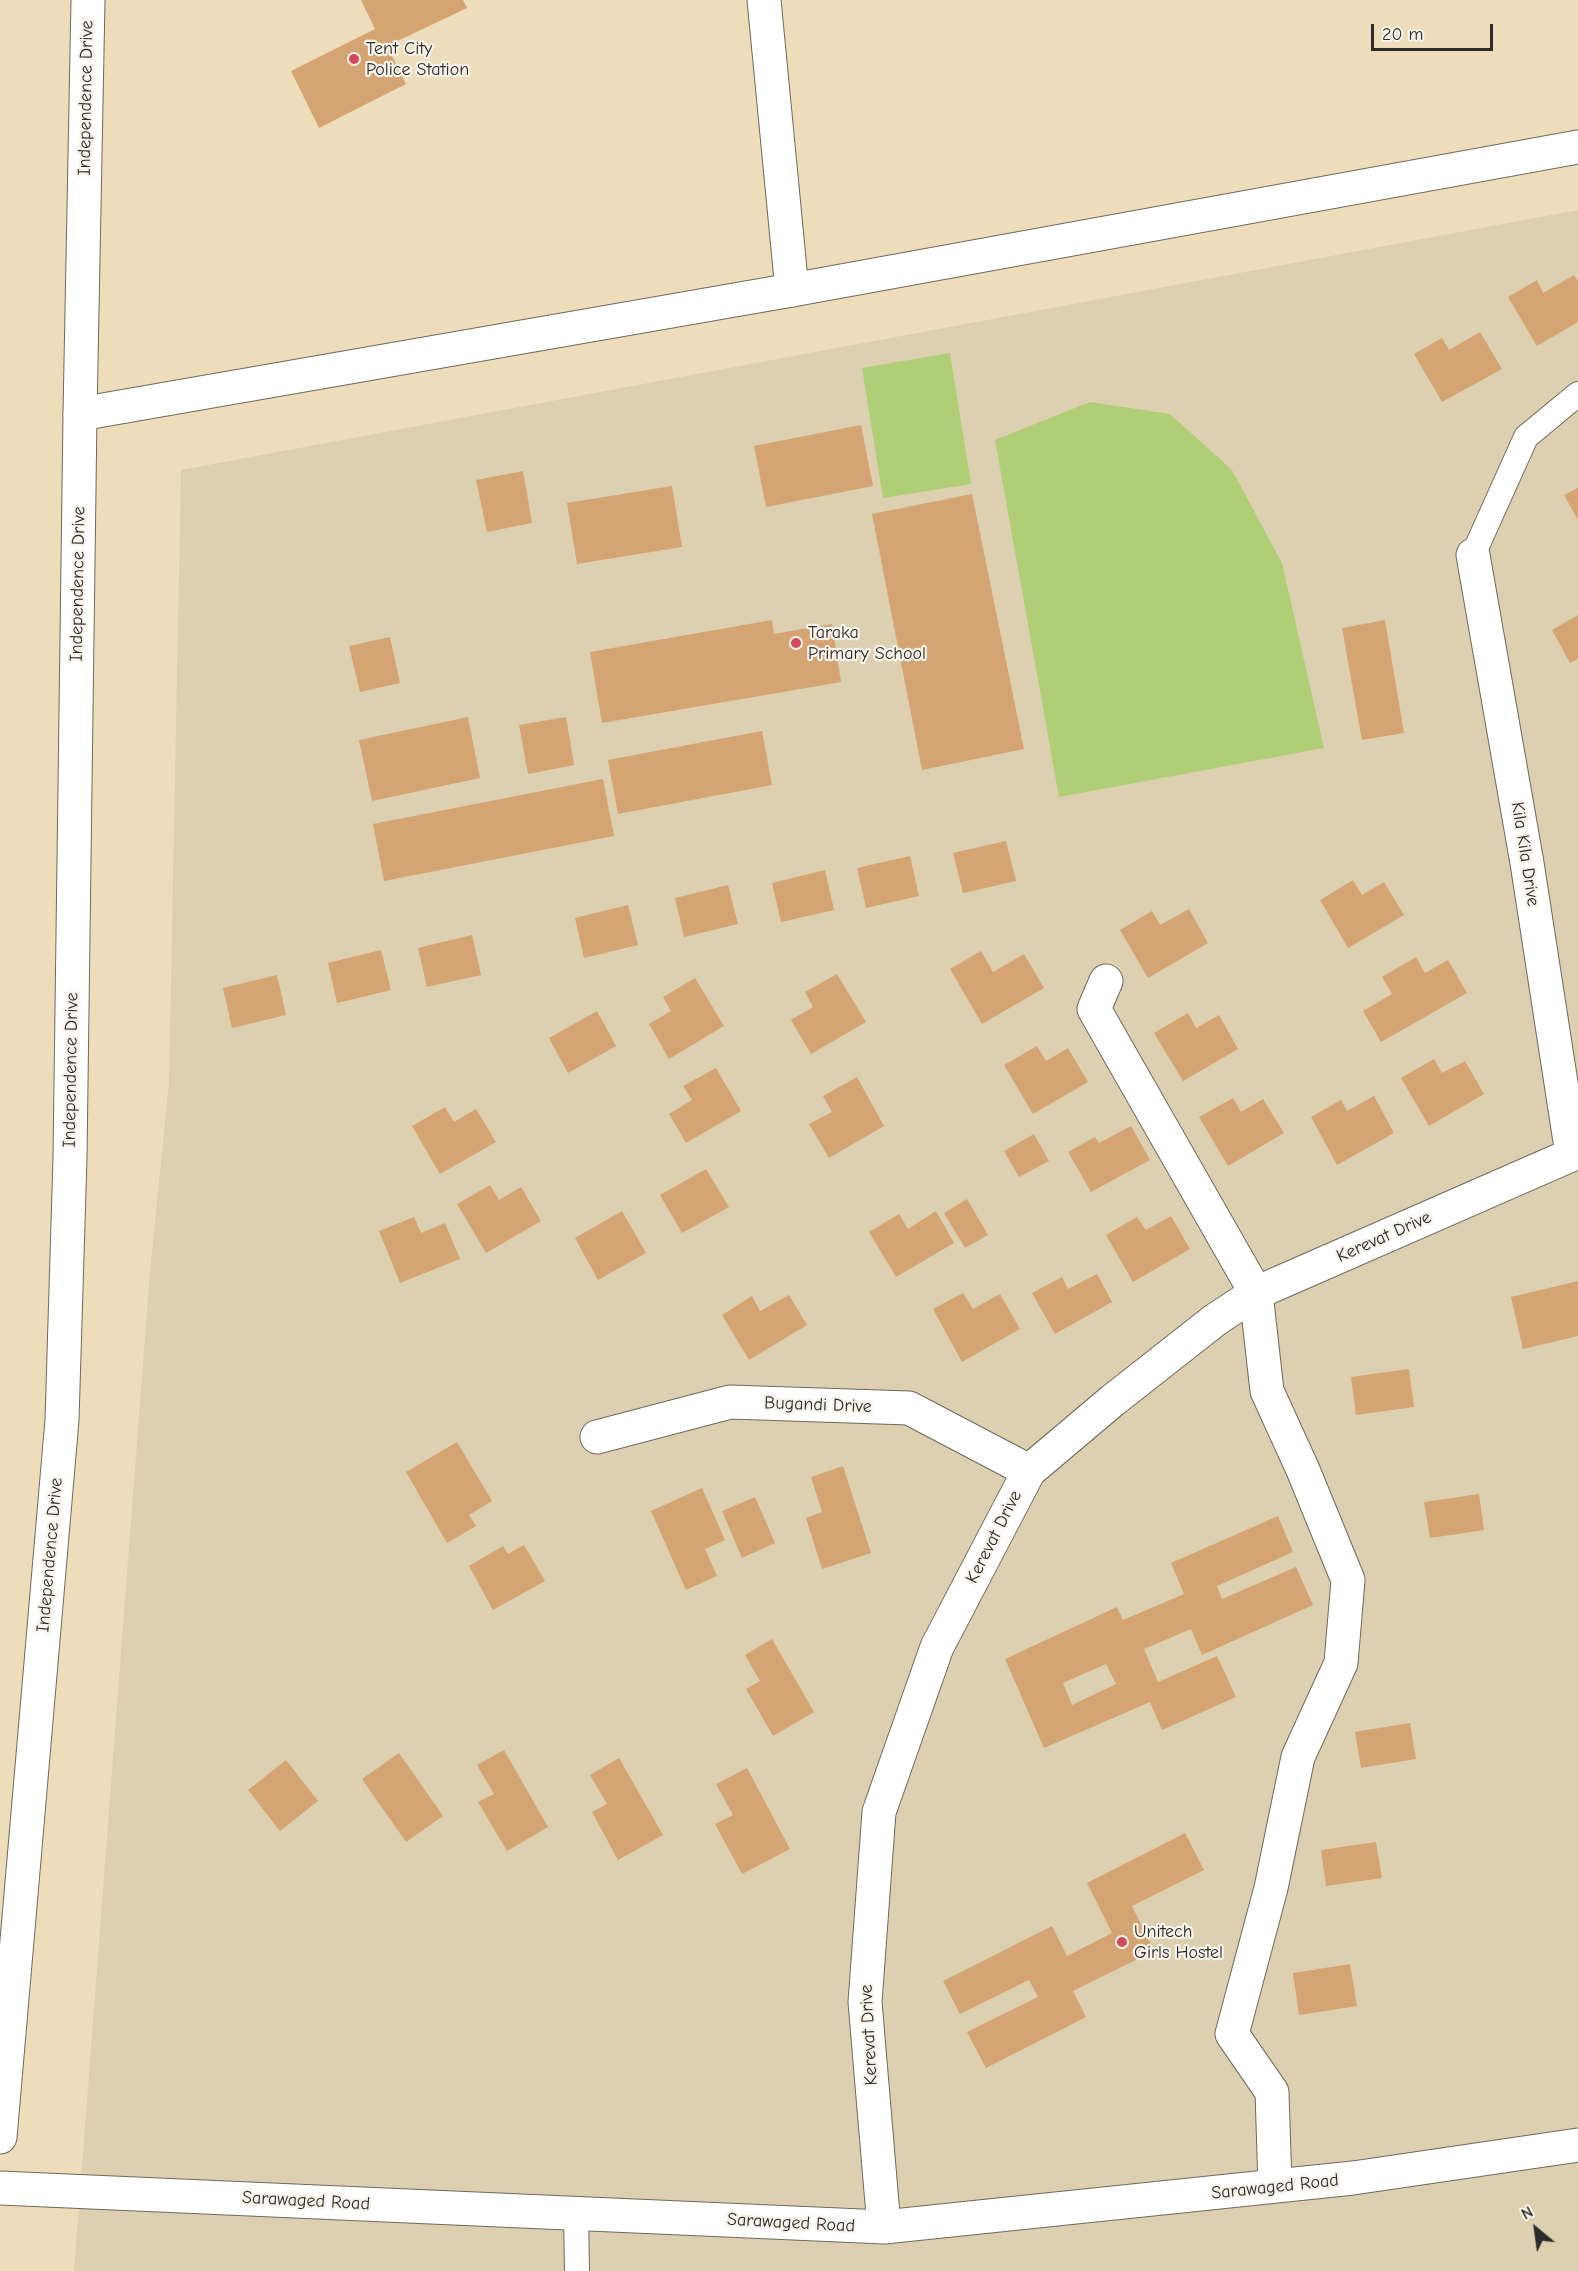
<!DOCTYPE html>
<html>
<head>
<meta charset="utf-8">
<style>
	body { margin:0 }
	#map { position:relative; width:1578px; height:2271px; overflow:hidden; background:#edddbb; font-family:"Comic Neue",sans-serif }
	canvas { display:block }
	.north { position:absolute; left:1506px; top:2199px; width:60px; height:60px; -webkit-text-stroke:4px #f7f3e8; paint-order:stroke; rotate:331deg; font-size:16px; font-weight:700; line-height:24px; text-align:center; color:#2b2b2b }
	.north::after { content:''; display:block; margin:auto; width:21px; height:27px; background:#2b2b2b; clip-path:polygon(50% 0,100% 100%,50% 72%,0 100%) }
	.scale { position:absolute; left:1371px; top:24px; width:122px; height:27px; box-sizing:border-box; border:3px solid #2b2b2b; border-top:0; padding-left:8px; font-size:18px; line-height:21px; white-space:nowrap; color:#2b2b2b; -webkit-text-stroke:4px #f7f3e8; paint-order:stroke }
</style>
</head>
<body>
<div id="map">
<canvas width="1578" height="2271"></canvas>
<div class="north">N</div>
<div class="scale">20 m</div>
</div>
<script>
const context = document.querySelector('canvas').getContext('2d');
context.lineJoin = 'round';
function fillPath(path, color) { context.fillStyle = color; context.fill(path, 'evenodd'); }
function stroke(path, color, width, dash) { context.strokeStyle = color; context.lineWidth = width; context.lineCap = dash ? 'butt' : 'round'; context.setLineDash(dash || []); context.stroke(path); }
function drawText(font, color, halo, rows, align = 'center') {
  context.font = font + ' "Comic Neue",sans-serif'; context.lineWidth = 4.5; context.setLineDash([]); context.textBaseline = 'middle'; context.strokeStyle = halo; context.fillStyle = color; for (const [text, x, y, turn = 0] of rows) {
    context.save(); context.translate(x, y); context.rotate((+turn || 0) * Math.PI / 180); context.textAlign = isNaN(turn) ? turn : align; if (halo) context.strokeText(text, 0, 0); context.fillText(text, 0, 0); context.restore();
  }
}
fillPath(new Path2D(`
	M1578,210V2271H74L150,1271L169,1083L181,470Z`), '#dcd0b1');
fillPath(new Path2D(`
	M950,353L971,484L883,498L862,368Z
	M1090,402L1170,414L1232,470L1282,563L1324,748L1059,797L995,440Z`), '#afce75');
fillPath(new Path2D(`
	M361,0H463L467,8L387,46L406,84L319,128L291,71L375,29Z
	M1574,275L1578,281V322L1537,346L1508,297L1537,280L1543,293Z
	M1480,332L1502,369L1442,402L1414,354L1442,338L1449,350Z
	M861,425L873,486L766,507L754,446Z
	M523,471L532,523L487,532L476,480Z
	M672,486L682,547L577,564L567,503Z
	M1578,488V520L1564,495Z
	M972,494L1024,749L922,770L872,514Z
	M1578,615V659L1570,663L1552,630Z
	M772,620L774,634L832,624L841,682L602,723L590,652Z
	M1385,620L1404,733L1362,740L1342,628Z
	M390,637L400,683L360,692L349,646Z
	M468,717L480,778L372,801L359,740Z
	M566,717L574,765L528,774L519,725Z
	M762,731L772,785L618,814L608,760Z
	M603,779L614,836L384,881L373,824Z
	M1006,841L1016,881L963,893L953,853Z
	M910,856L919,896L866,908L857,868Z
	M825,870L834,910L781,922L772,883Z
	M1353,880L1362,895L1384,882L1404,915L1348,948L1320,900Z
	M728,885L738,924L684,937L675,898Z
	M628,905L638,945L584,958L575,918Z
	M1189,909L1208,943L1148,978L1120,930L1152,911L1160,925Z
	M472,935L481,975L427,987L418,948Z
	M381,950L391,990L337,1003L328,963Z
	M981,951L993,972L1024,954L1044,988L982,1024L950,969Z
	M1416,957L1425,973L1448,960L1467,993L1381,1042L1363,1011L1392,994L1382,977Z
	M837,974L866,1022L811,1054L791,1020L813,1007L805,992Z
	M277,975L286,1015L232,1028L223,988Z
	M695,978L724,1026L669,1059L649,1024L671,1011L663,997Z
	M597,1011L616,1046L568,1073L549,1038Z
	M1188,1013L1196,1028L1219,1015L1238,1049L1183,1081L1154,1033Z
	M1037,1046L1046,1061L1068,1048L1088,1082L1033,1114L1004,1065Z
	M1434,1059L1442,1073L1465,1061L1484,1094L1429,1126L1401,1078Z
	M716,1068L741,1111L686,1143L669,1114L692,1100L683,1086Z
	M857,1077L884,1126L829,1158L809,1124L832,1112L823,1096Z
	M1374,1096L1394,1133L1337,1165L1311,1117L1341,1100L1347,1111Z
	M1233,1098L1241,1112L1263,1099L1284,1133L1228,1166L1199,1117Z
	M445,1107L454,1122L476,1109L496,1142L440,1174L412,1126Z
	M1131,1126L1150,1160L1091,1192L1068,1152L1095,1137L1099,1143Z
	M1034,1134L1049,1161L1019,1177L1004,1151Z
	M706,1169L729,1207L682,1233L660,1195Z
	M490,1185L499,1200L521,1187L541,1221L486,1253L457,1204Z
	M967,1199L988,1235L965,1248L944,1213Z
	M622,1211L646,1253L598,1280L575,1238Z
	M936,1211L954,1243L896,1277L869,1232L899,1214L908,1229Z
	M1171,1216L1190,1249L1133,1282L1106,1235L1137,1217L1146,1230Z
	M414,1217L421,1233L445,1223L460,1259L400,1283L379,1231Z
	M1097,1274L1112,1302L1055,1334L1032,1293L1062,1277L1068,1289Z
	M1578,1281V1336L1523,1349L1511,1297Z
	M963,1293L973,1309L1000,1294L1020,1329L962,1362L933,1309Z
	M789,1295L807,1325L749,1360L722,1315L752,1296L760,1311Z
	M1409,1369L1414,1407L1356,1415L1351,1377Z
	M457,1442L492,1501L469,1515L476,1526L447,1543L406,1472Z
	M843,1466L871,1553L822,1569L806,1518L822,1512L811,1477Z
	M702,1488L725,1540L705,1549L717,1576L686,1590L651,1511Z
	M1479,1494L1484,1530L1430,1538L1424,1502Z
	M755,1497L775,1543L742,1558L722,1511Z
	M1278,1516L1293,1552L1217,1586L1222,1599L1296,1567L1313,1605L1202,1655L1191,1629L1144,1649L1158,1682L1217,1656L1236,1697L1162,1730L1150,1702L1044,1748L1005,1659L1117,1607L1123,1620L1184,1594L1171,1563ZM1106,1664L1116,1684L1072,1705L1063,1683Z
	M524,1545L545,1581L493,1610L469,1566L503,1546L508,1554Z
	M772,1639L814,1712L773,1736L746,1689L760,1681L745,1655Z
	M1410,1723L1416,1759L1361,1768L1355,1732Z
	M504,1750L548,1827L507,1851L478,1802L494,1794L477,1765Z
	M399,1753L443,1816L406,1842L362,1779Z
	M619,1758L663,1835L618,1860L592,1812L607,1804L590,1775Z
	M286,1760L318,1801L280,1831L248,1790Z
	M747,1768L790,1849L742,1874L715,1824L733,1815L716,1784Z
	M1185,1833L1204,1870L1132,1906L1154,1951L1073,1991L1086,2017L986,2068L967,2032L1038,1997L1029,1980L960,2014L943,1981L1052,1926L1067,1956L1112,1933L1087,1883Z
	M1376,1842L1382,1878L1326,1886L1321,1850Z
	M1350,1964L1357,2006L1299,2015L1293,1973Z`), '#d5a473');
const service = new Path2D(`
	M1473,555L1526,437L1578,394
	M576,2213L577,2271`);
const minor = new Path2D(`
	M764,0L792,290
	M1473,555L1527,863L1572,1154
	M1106,981L1094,1009L1256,1293L1267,1391L1303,1470L1348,1580L1341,1663L1298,1757L1271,1888L1232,2034L1272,2092L1275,2186
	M597,1437L730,1402L909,1408L1029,1471
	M0,2188L884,2227L1353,2178L1578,2145
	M884,2227L865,2002L879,1812L937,1647L1029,1471L1112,1401L1215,1320L1256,1293L1578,1152`);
const tertiary = new Path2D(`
	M80,414L88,0`);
const secondary = new Path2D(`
	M0,2137L62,1420L70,1158L80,414L792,290L1578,147`);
stroke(service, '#6f695d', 26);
stroke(minor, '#6f695d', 35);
stroke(tertiary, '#6f695d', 35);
stroke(secondary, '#6f695d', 35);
stroke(service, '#fff', 24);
stroke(minor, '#fff', 33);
stroke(tertiary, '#fff', 33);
stroke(secondary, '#fff', 33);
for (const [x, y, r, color] of [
	[354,59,6,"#d1495b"],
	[796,643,6,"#d1495b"],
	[1122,1942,6,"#d1495b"]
]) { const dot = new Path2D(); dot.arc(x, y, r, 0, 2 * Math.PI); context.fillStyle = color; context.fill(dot); stroke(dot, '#f7f3e8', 2); }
drawText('18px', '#2b2b2b', '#f7f3e8', [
	["Tent City",366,49],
	["Police Station",366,70],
	["Taraka",808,633],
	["Primary School",808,654],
	["Unitech",1134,1932],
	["Girls Hostel",1134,1953]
], 'left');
drawText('18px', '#2b2b2b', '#f7f3e8', [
	["Independence Drive",86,98,-89],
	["Independence Drive",78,584,-89],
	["Kila Kila Drive",1525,854,81],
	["Independence Drive",71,1070,-89],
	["Kerevat Drive",1384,1237,-24],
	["Bugandi Drive",818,1405,2],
	["Kerevat Drive",994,1537,-63],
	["Independence Drive",50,1555,-85],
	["Kerevat Drive",869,2035,-93],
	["Sarawaged Road",1275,2187,-6],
	["Sarawaged Road",306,2201,3],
	["Sarawaged Road",791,2223,3]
]);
</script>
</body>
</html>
